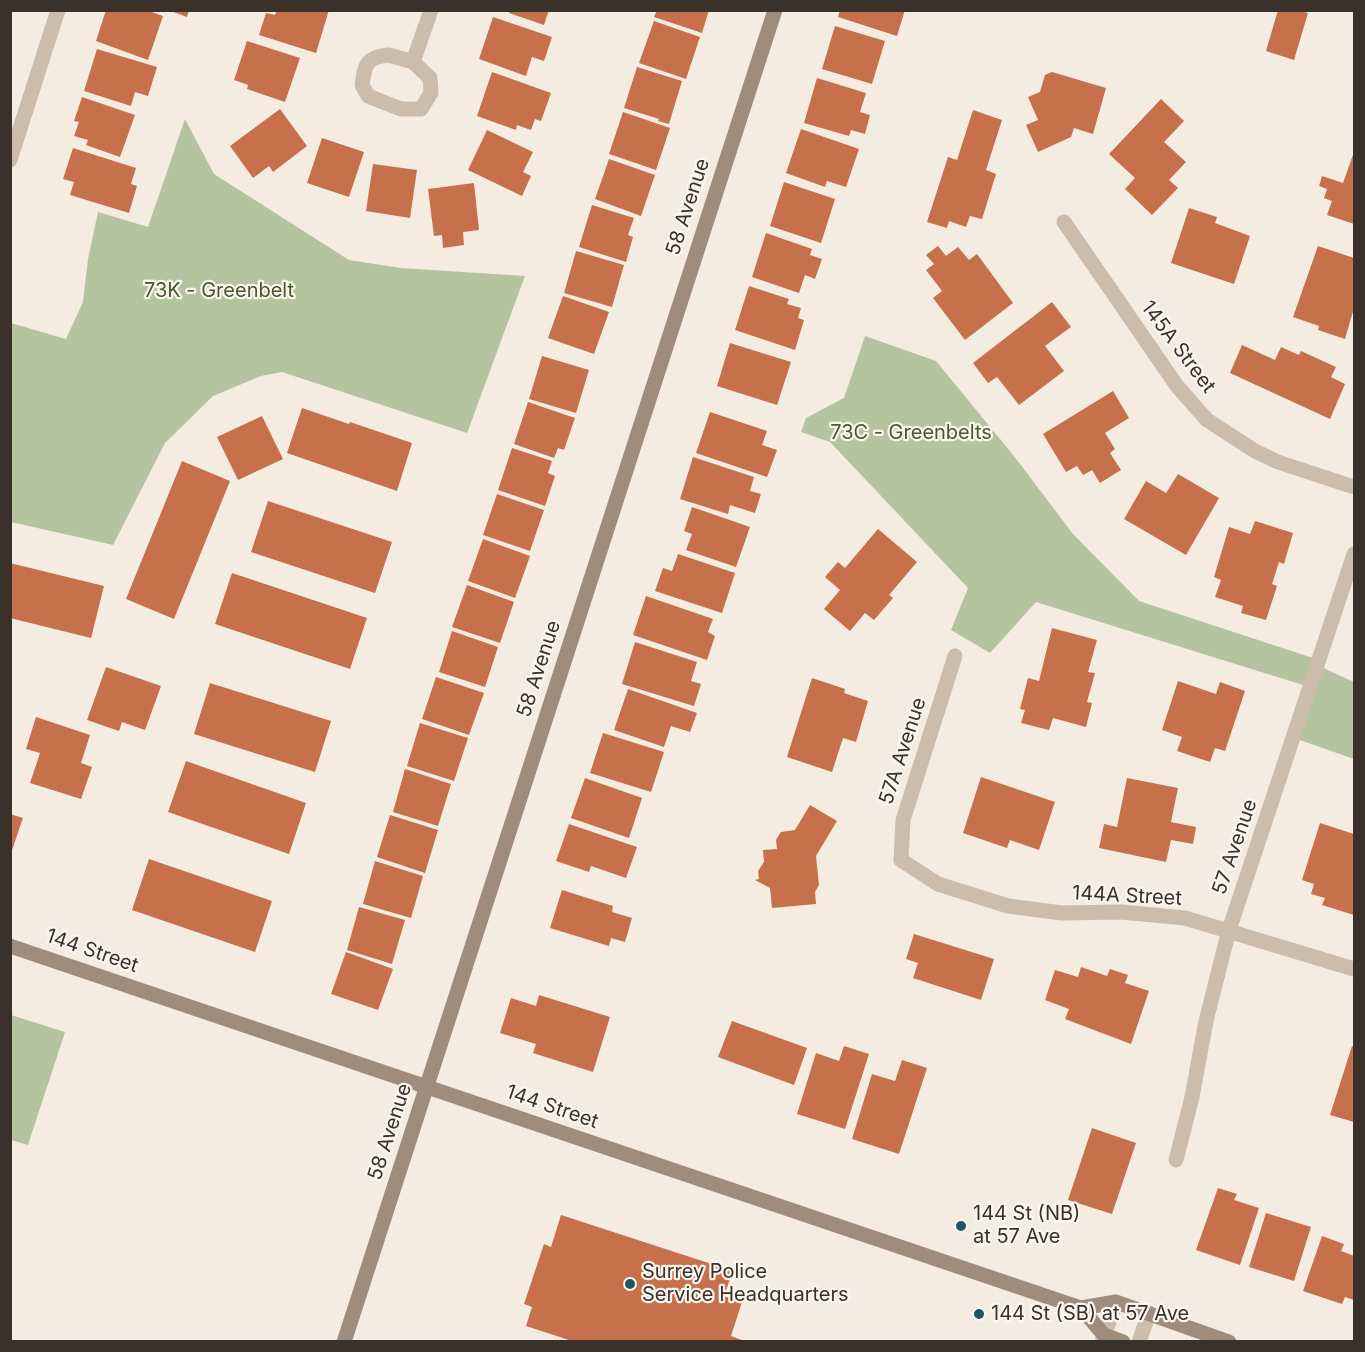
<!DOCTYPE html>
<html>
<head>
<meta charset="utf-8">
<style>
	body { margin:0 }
	#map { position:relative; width:1365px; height:1352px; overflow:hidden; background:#f4ece1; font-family:Inter,sans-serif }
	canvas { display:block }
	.frame { position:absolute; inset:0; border:12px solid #3a312b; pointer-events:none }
</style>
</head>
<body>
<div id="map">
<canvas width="1365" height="1352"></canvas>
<div class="frame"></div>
</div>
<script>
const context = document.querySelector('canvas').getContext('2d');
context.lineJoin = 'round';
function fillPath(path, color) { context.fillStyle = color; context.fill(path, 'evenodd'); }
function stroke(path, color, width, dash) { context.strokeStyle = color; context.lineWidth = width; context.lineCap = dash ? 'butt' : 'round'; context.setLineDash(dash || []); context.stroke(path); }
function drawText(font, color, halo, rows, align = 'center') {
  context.font = font + ' Inter,sans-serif'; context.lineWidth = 4.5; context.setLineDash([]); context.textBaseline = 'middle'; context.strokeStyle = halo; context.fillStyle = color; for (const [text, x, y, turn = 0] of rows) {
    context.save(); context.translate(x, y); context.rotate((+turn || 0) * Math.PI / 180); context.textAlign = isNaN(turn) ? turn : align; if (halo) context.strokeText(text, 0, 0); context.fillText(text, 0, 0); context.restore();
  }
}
fillPath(new Path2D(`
	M185,119L214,174L349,260L401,268L525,276L467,433L282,372L261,376L213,396L165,443L113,545L11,522V323L66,339L83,302L88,259L98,212L148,227Z
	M865,336L936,361L1014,456L1073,534L1139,601L1313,658L1303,685L1036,602L990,653L951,630L968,588L830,442L801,432L806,418L844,398Z
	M1321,667L1354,682V759L1297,739Z
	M11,1015L65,1032L28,1145L11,1140Z`), '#b6c3a0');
fillPath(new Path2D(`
	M106,10H146L163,16L148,60L96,41Z
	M168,10H189L187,17Z
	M277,10H329L316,53L259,35L266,13L275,15Z
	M510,10H549L544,25L509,13Z
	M657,10H709L702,33L654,17Z
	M840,10H905L897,36L838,17Z
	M1278,10H1299L1308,13L1294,60L1266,51Z
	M493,17L552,37L544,61L532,57L526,76L479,59Z
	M654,21L700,37L686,79L639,63Z
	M835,26L885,41L872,84L822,69Z
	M247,41L300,58L285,102L247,89L248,85L234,80Z
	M97,49L157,67L148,96L135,92L131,106L84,91Z
	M637,67L682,81L669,124L658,121L659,119L624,108Z
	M492,72L551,93L541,121L535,119L531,130L517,125L516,130L477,116Z
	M1052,72L1106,88L1093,134L1074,128L1071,137L1038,152L1026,125L1038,120L1028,97L1040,92L1045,75Z
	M817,78L866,93L860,112L870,115L865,134L851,130L849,136L804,123Z
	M82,97L135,115L120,157L86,145L88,140L74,136L79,122L74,121Z
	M1161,99L1184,121L1164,142L1186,162L1169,180L1178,188L1152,215L1125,189L1135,178L1109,154Z
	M280,109L307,146L273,172L269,166L253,178L230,146Z
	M973,110L1002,120L986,170L996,174L982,219L970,216L966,227L949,221L947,228L927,222L948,157L957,160Z
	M623,112L670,128L656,170L609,154Z
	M801,129L859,149L846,187L827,181L825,187L786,173Z
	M487,130L533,152L523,172L531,176L522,196L468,170Z
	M322,138L364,152L349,197L307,183Z
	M73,148L136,168L131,184L137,186L129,213L70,195L74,182L63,179Z
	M1354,152V224L1327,215L1332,201L1324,198L1327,189L1319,186L1322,176L1343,183Z
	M609,159L655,175L641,216L595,199Z
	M373,164L417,170L410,218L366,211Z
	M784,182L835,199L821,243L770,226Z
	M474,183L479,230L463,232L464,245L443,248L442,235L434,236L428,189Z
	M592,205L634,218L628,235L633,237L626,262L579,247Z
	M1189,208L1217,217L1215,223L1250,236L1234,284L1171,263Z
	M766,233L812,249L810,255L822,259L815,279L805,275L799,293L752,277Z
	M938,246L946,256L958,247L969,260L977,254L1013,303L965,340L933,298L942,291L926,270L934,264L926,255Z
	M1318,246L1354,258V308L1345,339L1318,330L1319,326L1293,317Z
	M576,251L624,265L612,307L564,293Z
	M749,286L789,299L787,304L801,308L798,318L804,320L795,350L735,330Z
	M563,296L609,312L594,354L548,338Z
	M1052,302L1071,327L1045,346L1064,371L1019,405L997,377L988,383L973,363Z
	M730,343L791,362L777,405L717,386Z
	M1242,345L1275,360L1281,347L1299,355L1301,351L1336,367L1331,377L1345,384L1330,419L1230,373Z
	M542,356L589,370L576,413L529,399Z
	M1113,391L1129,418L1105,433L1115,449L1110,453L1121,470L1100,483L1092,470L1083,475L1077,466L1066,472L1043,434Z
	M528,402L575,418L564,450L558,448L554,458L514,444Z
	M302,408L349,424L350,422L412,443L397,491L287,453Z
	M710,412L767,431L762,445L777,450L767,477L696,453Z
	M262,416L283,459L238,480L217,437Z
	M512,448L552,461L548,473L555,476L545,506L498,490Z
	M693,457L754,477L750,491L761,494L755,513L730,505L728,514L680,499Z
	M182,461L230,481L174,619L126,599Z
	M1178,474L1219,498L1186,555L1124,519L1146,481L1166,493Z
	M497,494L544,510L530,551L483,535Z
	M268,501L392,542L375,593L251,552Z
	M692,507L750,527L736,567L686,550L692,534L684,531Z
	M1255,521L1293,533L1284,564L1279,562L1272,584L1277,586L1266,620L1241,613L1243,606L1215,597L1221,580L1214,577L1229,527L1250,534Z
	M878,529L917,562L889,595L893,598L874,620L865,613L850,631L824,609L840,590L825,577L838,562L845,568Z
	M483,539L530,556L515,598L468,581Z
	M678,554L735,573L722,613L655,591L663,568L672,571Z
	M10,563L104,586L91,638L10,618Z
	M232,573L367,618L350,669L215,624Z
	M467,585L514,602L500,643L452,627Z
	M646,596L713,619L708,632L715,636L707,660L633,635Z
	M1052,628L1097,640L1088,672L1095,673L1087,702L1092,703L1086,727L1053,718L1049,730L1021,723L1025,710L1020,709L1028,678L1039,681Z
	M452,631L498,647L485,687L439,672Z
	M635,642L697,662L691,681L701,684L694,706L622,684Z
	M106,667L161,686L145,730L122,722L119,731L87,720Z
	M436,677L484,693L469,735L422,719Z
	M812,678L845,689L844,693L868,701L856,742L843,738L832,772L787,757Z
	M1178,681L1216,694L1220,682L1245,691L1225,751L1215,748L1210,762L1177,751L1182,737L1162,730Z
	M210,683L331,721L315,772L194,734Z
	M628,689L697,713L690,732L671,726L664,747L614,730Z
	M36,717L90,735L81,763L92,767L81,799L30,783L40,753L26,749Z
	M420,723L468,738L454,781L407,766Z
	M603,733L664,752L651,792L590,773Z
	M186,761L306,803L289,854L168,812Z
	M405,769L451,784L438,826L393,812Z
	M981,777L1055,802L1039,850L1010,840L1007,848L963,833Z
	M585,778L642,798L629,838L571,818Z
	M1127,778L1178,788L1171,822L1196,827L1193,844L1171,840L1166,862L1099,848L1104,824L1117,827Z
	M810,805L837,821L816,856L819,885L815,892L816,904L772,908L770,888L755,880L759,879L758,871L764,862L763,850L777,849L776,840L781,832L795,830Z
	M10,814L23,818L11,853H10Z
	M390,815L438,830L425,873L377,857Z
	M1320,823L1354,834V915L1322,905L1325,898L1311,894L1314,884L1302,880Z
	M569,824L637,847L626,878L591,866L589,872L556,861Z
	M149,859L272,901L255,952L132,910Z
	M375,861L423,876L411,918L363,904Z
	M562,890L613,906L612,912L632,918L625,942L611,938L609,946L550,928Z
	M359,907L405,920L392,964L347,950Z
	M914,934L994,959L981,1000L913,978L918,963L906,959Z
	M346,952L393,969L378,1010L331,994Z
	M1081,967L1107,976L1110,969L1128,975L1125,983L1149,991L1131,1044L1065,1019L1069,1009L1045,1000L1055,970L1078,977Z
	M539,995L610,1017L593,1072L533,1053L536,1044L500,1033L511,998L536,1006Z
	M732,1021L807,1048L794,1085L718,1057Z
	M844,1046L869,1054L845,1129L797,1114L816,1053L839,1061Z
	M1352,1046L1354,1047V1122L1330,1115Z
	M902,1060L927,1068L899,1154L852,1139L872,1074L895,1081Z
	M1092,1128L1136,1143L1112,1214L1068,1200Z
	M1218,1188L1237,1194L1234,1200L1259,1208L1240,1265L1196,1250Z
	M1266,1213L1311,1227L1294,1281L1249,1267Z
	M561,1215L733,1271L724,1296L742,1302L731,1336L747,1342H575L526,1326L532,1307L524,1304L544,1244L551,1247Z
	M1322,1236L1344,1244L1341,1251L1354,1256V1300L1345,1297L1342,1304L1303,1291Z`), '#c6704c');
stroke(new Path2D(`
	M389,55L413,62L430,78L431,93L421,109H401L368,96L362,85C365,63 367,57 389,55Z
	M413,62L431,10
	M10,160L58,10
	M1064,222L1177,386L1207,420L1255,451L1278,462L1354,487
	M955,656L903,820L901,860L938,884L1008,906L1062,913L1121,912L1185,918L1354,969
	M1176,1160L1192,1097L1206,1021L1229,930L1354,554
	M1102,1342L1116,1302
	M1139,1342L1149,1313`), '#ccbcac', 15);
stroke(new Path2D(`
	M10,946L1081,1308L1116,1302L1229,1342
	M1081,1308L1104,1335L1123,1342
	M344,1342L775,10`), '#a08c7d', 15);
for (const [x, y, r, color] of [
	[961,1226,6,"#20565d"],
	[630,1284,6,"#20565d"],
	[979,1314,6,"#20565d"]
]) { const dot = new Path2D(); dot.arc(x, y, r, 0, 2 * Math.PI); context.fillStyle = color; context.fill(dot); stroke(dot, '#fbf5ee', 2); }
drawText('20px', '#3a312b', '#fbf5ee', [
	["58 Avenue",688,207,-72],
	["145A Street",1178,347,53],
	["58 Avenue",539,669,-72],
	["57A Avenue",903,751,-72],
	["57 Avenue",1235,847,-71],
	["144A Street",1127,896,3],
	["144 Street",92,951,19],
	["144 Street",552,1107,19],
	["58 Avenue",390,1132,-72]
]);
drawText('20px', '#47592e', '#fbf5ee', [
	["73K - Greenbelt",219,291],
	["73C - Greenbelts",911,433]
]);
drawText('20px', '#3a312b', '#fbf5ee', [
	["144 St (NB)",973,1214],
	["at 57 Ave",973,1237],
	["Surrey Police",642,1272],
	["Service Headquarters",642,1295],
	["144 St (SB) at 57 Ave",991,1314]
], 'left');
</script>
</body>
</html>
